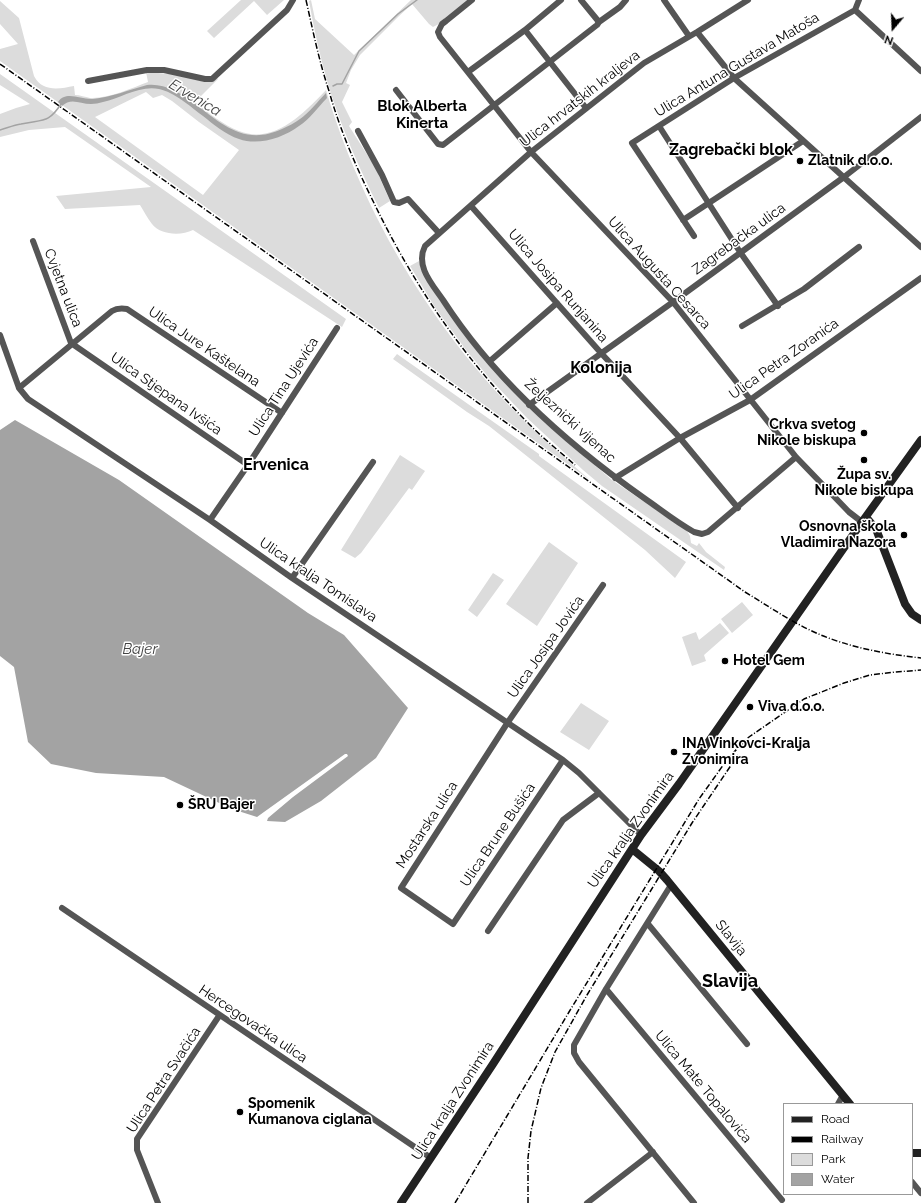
<!DOCTYPE html>
<html>
<head>
<meta charset="utf-8">
<style>
	body { margin:0 }
	#map { position:relative; width:921px; height:1203px; overflow:hidden; background:#fff; font-family:Raleway,sans-serif }
	canvas { display:block }
	.legend { position:absolute; left:783px; top:1103px; width:130px; height:92px; box-sizing:border-box; background:#fff; border:1px solid #999; margin:0; padding:5px 7px; list-style:none; font-size:12px; color:#000 }
	.legend li { display:flex; align-items:center; gap:8px; height:20px }
	.legend b { width:20px; border:1px solid #999 }
	.north { position:absolute; left:873px; top:8px; width:40px; height:40px; -webkit-text-stroke:3px #fff; paint-order:stroke; rotate:199deg; font-size:11px; font-weight:700; line-height:16px; text-align:center; color:#000 }
	.north::after { content:''; display:block; margin:auto; width:14px; height:18px; background:#000; clip-path:polygon(50% 0,100% 100%,50% 72%,0 100%) }
</style>
</head>
<body>
<div id="map">
<canvas width="921" height="1203"></canvas>
<ul class="legend">
<li><b style="height:5px;background:#222"></b>Road</li>
<li><b style="height:5px;background:#000"></b>Railway</li>
<li><b style="height:11px;background:#dcdcdc"></b>Park</li>
<li><b style="height:11px;background:#a3a3a3"></b>Water</li>
</ul>
<div class="north">N</div>
</div>
<script>
const context = document.querySelector('canvas').getContext('2d');
context.lineJoin = 'round';
function fillPath(path, color) { context.fillStyle = color; context.fill(path, 'evenodd'); }
function stroke(path, color, width, dash) { context.strokeStyle = color; context.lineWidth = width; context.lineCap = dash ? 'butt' : 'round'; context.setLineDash(dash || []); context.stroke(path); }
function drawText(font, color, halo, rows, align = 'center') {
  context.font = font + ' Raleway,sans-serif'; context.lineWidth = 3; context.setLineDash([]); context.textBaseline = 'middle'; context.strokeStyle = halo; context.fillStyle = color; for (const [text, x, y, turn = 0] of rows) {
    context.save(); context.translate(x, y); context.rotate((+turn || 0) * Math.PI / 180); context.textAlign = isNaN(turn) ? turn : align; if (halo) context.strokeText(text, 0, 0); context.fillText(text, 0, 0); context.restore();
  }
}
fillPath(new Path2D(`
	M241,0H284L267,15L254,1L214,38L207,31Z
	M311,0L315,19L354,55L411,0H469L437,25L433,27L429,24L412,4L399,16L360,55L351,70L346,83L350,85L342,102L352,122L349,126L375,167L390,201L379,208C359,168 341,127 328,84C320,57 314,29 309,1Z
	M0,1L19,18L34,76C42,92 59,89 74,86L75,95C80,95 85,97 90,98C108,99 132,88 148,82L146,72L217,78L218,79L195,102C209,113 223,125 239,131C274,145 304,113 326,90C367,228 450,358 558,452C569,461 579,471 590,480L0,61V49L18,44L0,24ZM146,92L153,98L162,95L172,101L199,122L239,150L203,195L95,117Z
	M0,74L346,319L342,327L193,230C181,236 160,235 152,224C147,218 144,211 140,205L65,209L56,196L151,187L65,127L29,130L0,137V114L16,108L30,104L0,85Z
	M419,261L449,315L489,364L578,451L612,480L687,531L690,536L691,543L697,546L699,543L706,552L725,567L724,570L602,486L583,470L527,418L490,379L466,350L436,309L410,266Z
	M397,354L539,454V456L686,562L675,578L645,550L489,426L467,412L393,359Z
	M400,455L425,471L412,490L409,488L361,553L355,558L341,550Z
	M549,542L578,563L537,626L506,604Z
	M493,573L504,580L477,617L468,610Z
	M742,602L753,615L732,633L721,619Z
	M720,623L729,633L704,655L706,661L692,666L682,637L696,632L699,640Z
	M581,703L609,721L589,750L560,732Z`), '#dcdcdc');
fillPath(new Path2D(`
	M147,85C164,83 181,93 194,103C223,125 245,146 282,129C288,126 295,123 300,119C309,113 318,101 326,93L327,98C318,107 310,119 299,126C283,138 258,146 239,139C226,135 213,124 203,116C191,107 174,92 159,89C140,85 121,98 103,102C99,103 95,104 91,104C80,104 71,97 62,106L58,102C66,90 81,100 93,99C111,97 129,90 147,85Z
	M15,420L119,480L308,613L344,635L408,708L376,758L321,801L285,822L267,821L268,818L293,797L348,756L347,754H345L257,817L232,809L164,777L96,773L51,764L28,742L14,667L0,656V430Z`), '#a3a3a3');
stroke(new Path2D(`
	M333,86L337,84H342L359,51L398,14L417,0
	M0,130C7,128 14,125 21,124C43,119 48,124 61,104`), '#a3a3a3', 1.5);
stroke(new Path2D(`
	M472,0L446,21L442,24L438,32L440,37L531,152L673,302L796,457L849,512L862,522
	M581,0L599,22
	M664,0L689,36
	M748,0L697,32L644,63L531,152L425,246C415,266 432,284 443,300C494,379 567,444 644,498C660,509 676,522 694,532L702,534L708,532L796,457
	M855,10L921,71
	M525,30L586,108
	M697,32L734,78L921,247
	M468,72L525,30L561,0
	M88,81L147,70H164L205,79H212L287,10L293,0
	M396,90L438,144L443,145L597,25L599,22L620,7L626,0
	M659,126L740,252L778,306
	M358,131L382,175L394,202L399,203L408,199L439,233
	M471,206L601,353L680,438L738,508
	M683,220L803,141
	M694,236L632,143L734,78L855,10L859,0
	M33,241L71,343L248,465
	M742,326L804,289L859,247
	M0,335L19,388L28,399L210,520L292,578L563,760L579,773L641,835
	M490,361L557,303
	M19,388L112,311C117,308 121,308 127,309L282,413
	M529,405L673,302L844,177L921,117
	M615,478L680,438L750,400L921,278
	M210,520L248,465L337,328
	M292,578L373,462
	M563,760L453,924L401,888L508,722L603,585
	M671,885L606,989L574,1045V1053L579,1062L694,1203
	M62,908L431,1158
	M648,924L747,1044
	M488,931L563,820L599,793
	M606,989L782,1200
	M838,1104L843,1095
	M912,1182L921,1193
	M158,1203L137,1150V1139L219,1016
	M587,1203L653,1152`), '#555', 6);
stroke(new Path2D(`
	M866,517L876,529L905,604L912,614L921,620
	M632,849L659,871L667,880L850,1104
	M912,1153H921
	M401,1203L493,1064L641,835L679,784L862,522L921,440`), '#222', 8);
stroke(new Path2D(`
	M306,0C313,31 319,61 329,91C340,130 356,167 374,203C414,286 465,360 530,425C544,439 560,452 575,465
	M0,64L745,592C768,606 790,621 814,632C847,647 885,654 921,658
	M455,1203L569,1012L699,799L729,757L749,737L804,699L844,683L870,675L896,672L921,670
	M528,1203V1158L531,1131L541,1088L555,1052L587,995L692,823L738,755`), '#000', 1.5, [6, 2, 1, 2]);
for (const [x, y, r, color] of [
	[800,161,4,"#000"],
	[864,433,4,"#000"],
	[864,460,4,"#000"],
	[904,535,4,"#000"],
	[725,661,4,"#000"],
	[750,707,4,"#000"],
	[674,752,4,"#000"],
	[180,805,4,"#000"],
	[240,1112,4,"#000"]
]) { const dot = new Path2D(); dot.arc(x, y, r, 0, 2 * Math.PI); context.fillStyle = color; context.fill(dot); stroke(dot, '#fff', 1.5); }
drawText('14px', '#000', '#fff', [
	["Ulica Antuna Gustava Matoša",737,65,-31],
	["Ulica hrvatskih kraljeva",580,99,-38],
	["Zagrebačka ulica",739,239,-36],
	["Ulica Augusta Cesarca",659,273,48],
	["Ulica Josipa Runjanina",558,286,49],
	["Cvjetna ulica",63,288,69],
	["Ulica Jure Kaštelana",204,347,34],
	["Ulica Petra Zoranića",784,359,-35],
	["Ulica Tina Ujevića",284,387,-57],
	["Ulica Stjepana Ivšića",166,394,35],
	["Željeznički vijenac",570,421,42],
	["Ulica kralja Tomislava",318,580,34],
	["Ulica Josipa Jovića",546,647,-55],
	["Mostarska ulica",427,825,-57],
	["Ulica kralja Zvonimira",631,830,-55],
	["Ulica Brune Bušića",498,835,-56],
	["Slavija",731,938,51],
	["Hercegovačka ulica",253,1024,34],
	["Ulica Petra Svačića",164,1080,-57],
	["Ulica Mate Topalovića",703,1087,50],
	["Ulica kralja Zvonimira",453,1101,-57]
]);
drawText('bold 14px', '#000', '#fff', [
	["Zlatnik d.o.o.",808,161],
	["Crkva svetog",856,425,"right"],
	["Nikole biskupa",856,441,"right"],
	["Župa sv.",864,475,"center"],
	["Nikole biskupa",864,491,"center"],
	["Osnovna škola",896,527,"right"],
	["Vladimira Nazora",896,543,"right"],
	["Hotel Gem",733,661],
	["Viva d.o.o.",758,707],
	["INA Vinkovci-Kralja",682,744],
	["Zvonimira",682,760],
	["ŠRU Bajer",188,805],
	["Spomenik",248,1104],
	["Kumanova ciglana",248,1120]
], 'left');
drawText('italic 15px', '#444', '#fff', [
	["Ervenica",195,98,31],
	["Bajer",140,649]
]);
drawText('bold 15px', '#000', '#fff', [
	["Blok Alberta",422,106],
	["Kinerta",422,123]
]);
drawText('bold 16px', '#000', '#fff', [
	["Zagrebački blok",731,150],
	["Kolonija",601,368],
	["Ervenica",276,465]
]);
drawText('bold 18px', '#000', '#fff', [
	["Slavija",730,982]
]);
</script>
</body>
</html>
